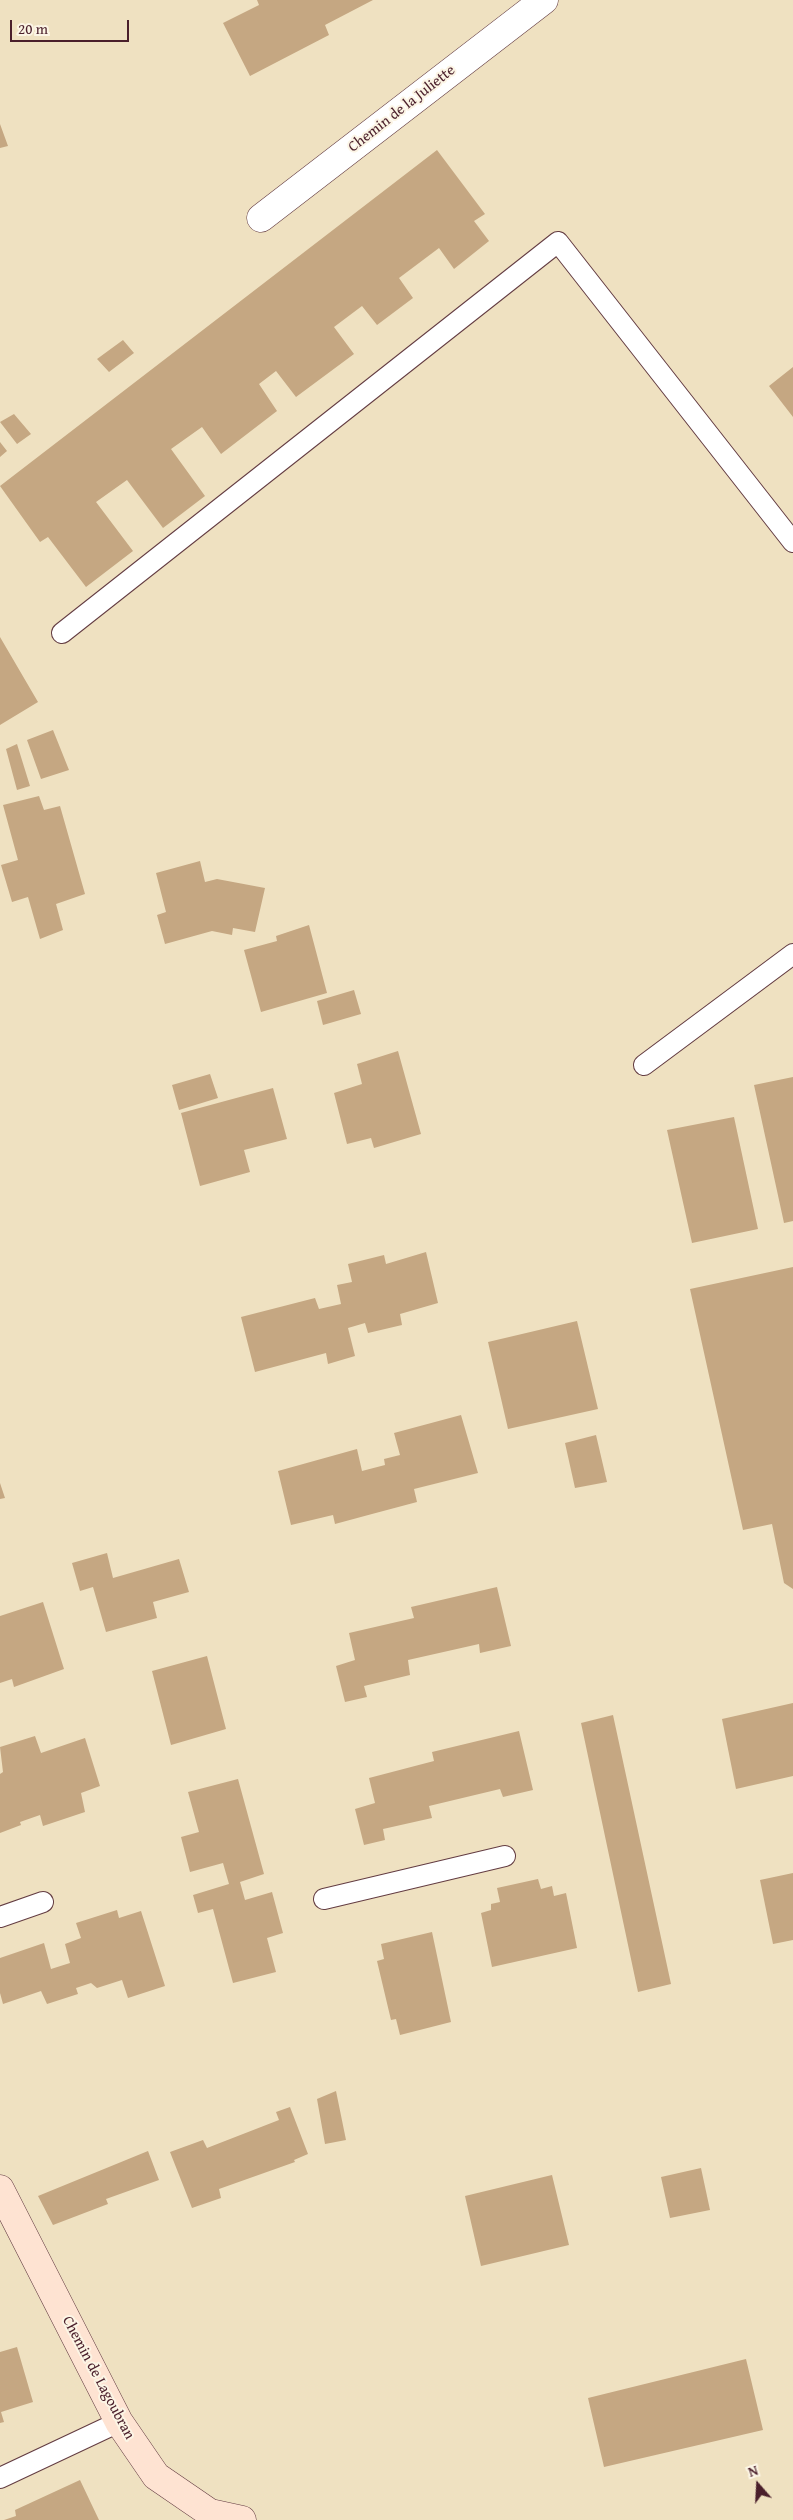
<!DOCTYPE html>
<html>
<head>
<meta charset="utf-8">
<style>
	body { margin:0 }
	#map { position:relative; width:793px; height:2520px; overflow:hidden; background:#efe1c1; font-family:"Gentium Book Plus",serif }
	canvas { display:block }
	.north { position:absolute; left:733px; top:2460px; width:50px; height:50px; -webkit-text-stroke:4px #fcf5e5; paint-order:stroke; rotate:341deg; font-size:14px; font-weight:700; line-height:20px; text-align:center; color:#4a1f2b }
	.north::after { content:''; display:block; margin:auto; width:18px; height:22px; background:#4a1f2b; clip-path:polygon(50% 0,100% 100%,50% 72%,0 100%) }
	.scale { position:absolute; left:10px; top:20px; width:119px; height:22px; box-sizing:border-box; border:2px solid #4a1f2b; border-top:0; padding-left:6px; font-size:15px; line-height:18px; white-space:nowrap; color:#4a1f2b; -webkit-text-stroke:4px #fcf5e5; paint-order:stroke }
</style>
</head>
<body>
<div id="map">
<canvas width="793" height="2520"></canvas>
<div class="north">N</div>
<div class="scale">20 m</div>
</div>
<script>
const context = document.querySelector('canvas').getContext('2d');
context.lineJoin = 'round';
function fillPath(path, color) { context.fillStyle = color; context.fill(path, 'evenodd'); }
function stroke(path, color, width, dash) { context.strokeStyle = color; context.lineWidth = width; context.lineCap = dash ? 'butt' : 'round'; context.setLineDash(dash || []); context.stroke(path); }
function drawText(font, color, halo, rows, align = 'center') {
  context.font = font + ' "Gentium Book Plus",serif'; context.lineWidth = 4; context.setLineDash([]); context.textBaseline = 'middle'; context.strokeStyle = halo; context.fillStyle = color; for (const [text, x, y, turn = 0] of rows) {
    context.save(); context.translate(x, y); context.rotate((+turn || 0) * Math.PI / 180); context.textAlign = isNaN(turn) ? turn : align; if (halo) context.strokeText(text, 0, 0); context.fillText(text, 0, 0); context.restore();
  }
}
fillPath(new Path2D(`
	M257,0H373L325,25L329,35L250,76L223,23L259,5Z
	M0,124L8,146L0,148Z
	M437,150L485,214L474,221L489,241L454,269L439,248L399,278L413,298L377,325L362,306L334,327L354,354L296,397L276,371L259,384L277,411L221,454L202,427L171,449L205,496L163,528L127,480L96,502L133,551L86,587L48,537L40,542L0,486Z
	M123,340L134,353L109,372L97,359Z
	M793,367V417L769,386Z
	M14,414L31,434L17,444L0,422Z
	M0,442L7,451L0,457Z
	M0,637L38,702L0,725Z
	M53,730L69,770L41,779L27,740Z
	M17,744L30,786L17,790L6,749Z
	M39,796L44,810L60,806L85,894L56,904L63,930L40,939L28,897L12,902L1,865L18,860L3,805Z
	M200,861L205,882L217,879L265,888L255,932L233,928L232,935L212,931L165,944L157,915L166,912L156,873Z
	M309,925L327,993L261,1012L244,950L277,941L276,936Z
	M354,990L361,1014L323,1025L317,1001Z
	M398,1051L421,1134L374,1148L371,1138L347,1144L334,1093L362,1084L357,1064Z
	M210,1074L218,1098L179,1110L172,1085Z
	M793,1077V1221L784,1223L754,1085Z
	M273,1088L287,1139L244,1150L250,1172L200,1186L181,1113Z
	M734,1117L758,1229L692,1243L667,1130Z
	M426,1252L438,1303L400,1314L402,1325L368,1333L365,1323L348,1328L355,1356L328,1364L326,1353L255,1372L241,1317L315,1298L319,1309L341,1304L337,1285L352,1282L348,1264L384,1255L386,1264Z
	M793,1267V1589L784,1583L772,1524L743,1530L690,1289Z
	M577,1321L598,1409L508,1429L488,1342Z
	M461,1415L478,1473L414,1489L417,1502L372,1514L335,1524L333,1515L291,1525L278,1471L357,1449L362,1471L385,1465L384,1459L400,1455L394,1433Z
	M596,1435L607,1482L575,1488L565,1443Z
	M0,1483L5,1498L0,1499Z
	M107,1553L113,1578L179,1559L189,1592L153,1602L157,1618L106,1632L93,1587L80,1591L72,1563Z
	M497,1587L511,1646L480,1653L479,1644L408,1660L410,1675L364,1686L367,1697L345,1702L336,1666L355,1660L349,1633L414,1618L411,1607Z
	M43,1602L64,1669L14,1687L12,1679L0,1683V1616Z
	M207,1656L226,1729L171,1745L152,1671Z
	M793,1703V1776L736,1789L722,1719Z
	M613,1715L671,1984L638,1992L581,1723Z
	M519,1731L533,1790L503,1797L500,1789L429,1806L432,1818L383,1829L385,1840L364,1845L355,1809L375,1803L369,1778L434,1761L432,1752Z
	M35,1736L41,1753L85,1738L100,1786L81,1793L85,1812L43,1826L40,1815L20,1822L21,1825L0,1833V1774L3,1772L0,1747Z
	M238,1779L264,1874L240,1882L245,1900L272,1892L283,1933L267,1938L276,1972L233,1983L213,1909L198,1913L193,1895L229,1884L223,1863L190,1872L181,1837L199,1832L188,1792Z
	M793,1873V1940L773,1944L760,1880Z
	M538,1879L541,1889L552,1886L554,1896L566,1893L577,1948L492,1967L481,1913L491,1910V1904L500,1902L497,1888Z
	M117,1910L119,1918L141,1911L165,1986L128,1998L122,1980L97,1988L91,1983L76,1988L78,1994L47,2004L41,1991L3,2004L0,1993V1958L44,1943L51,1969L70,1963L65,1944L81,1938L76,1923Z
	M432,1932L451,2022L400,2035L396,2019L391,2020L377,1961L384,1959L381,1944Z
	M336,2091L346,2140L325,2144L317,2099Z
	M290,2107L308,2154L294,2160L295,2162L219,2189L221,2198L192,2208L170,2152L203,2140L207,2148L279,2120L276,2112Z
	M148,2151L159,2180L106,2199L108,2204L53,2225L38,2196Z
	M701,2168L710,2210L670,2218L661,2177Z
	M552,2175L569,2245L481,2266L465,2196Z
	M17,2347L33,2402L1,2412L4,2422L0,2423V2352Z
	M746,2359L763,2430L604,2467L588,2398Z
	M80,2480L99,2520H4L16,2516L15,2510Z`), '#c5a782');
const service = new Path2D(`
	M62,633L558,242L793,542
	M644,1065L793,954
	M324,1899L505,1856
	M0,1917L43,1902
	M0,2478L119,2422`);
const minor = new Path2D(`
	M261,218L544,0`);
const secondary = new Path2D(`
	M0,2189L119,2422L156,2476L210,2513L242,2520`);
stroke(service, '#633c42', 22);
stroke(minor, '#633c42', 29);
stroke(secondary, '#633c42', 29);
stroke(service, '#fff', 20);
stroke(minor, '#fff', 28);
stroke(secondary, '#fee3d2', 28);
drawText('15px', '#4a1f2b', '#fcf5e5', [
	["Chemin de la Juliette",402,109,-38],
	["Chemin de Lagoubran",98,2378,62]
]);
</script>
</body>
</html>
